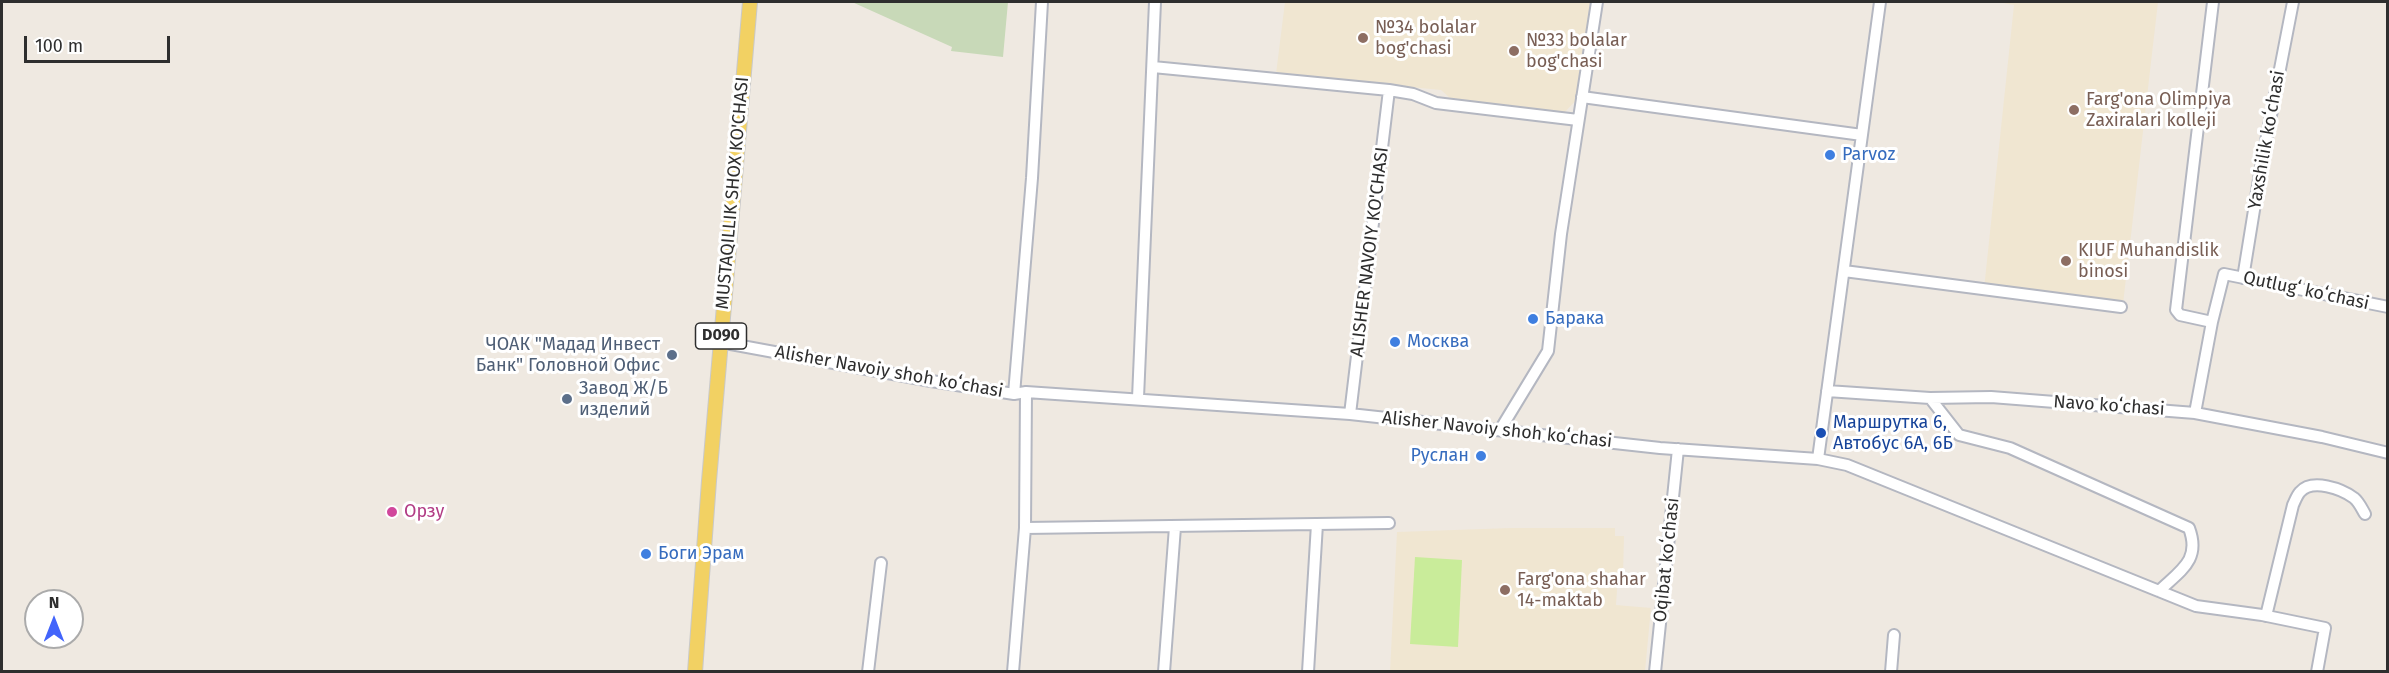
<!DOCTYPE html>
<html>
<head>
<meta charset="utf-8">
<style>
	body { margin:0 }
	#map { position:relative; width:2389px; height:673px; overflow:hidden; background:#efe9e1; font-family:"Fira Sans",sans-serif }
	canvas { display:block }
	.frame { position:absolute; inset:0; border:3px solid #2e2e2e; pointer-events:none }
	.north { position:absolute; left:24px; top:589px; width:60px; height:60px; box-sizing:border-box; background:#fff; border:2px solid #ababab; border-radius:50%; rotate:0deg; font-size:16px; font-weight:700; line-height:24px; text-align:center; color:#2e2e2e }
	.north::after { content:''; display:block; margin:auto; width:21px; height:27px; background:#4264fb; clip-path:polygon(50% 0,100% 100%,50% 72%,0 100%) }
	.scale { position:absolute; left:24px; top:36px; width:146px; height:27px; box-sizing:border-box; border:3px solid #2e2e2e; border-top:0; padding-left:8px; font-size:18px; line-height:21px; white-space:nowrap; color:#2e2e2e; -webkit-text-stroke:4px #fff; paint-order:stroke }
</style>
</head>
<body>
<div id="map">
<canvas width="2389" height="673"></canvas>
<div class="frame"></div>
<div class="north">N</div>
<div class="scale">100 m</div>
</div>
<script>
const context = document.querySelector('canvas').getContext('2d');
context.lineJoin = 'round';
function fillPath(path, color) { context.fillStyle = color; context.fill(path, 'evenodd'); }
function stroke(path, color, width, dash) { context.strokeStyle = color; context.lineWidth = width; context.lineCap = dash ? 'butt' : 'round'; context.setLineDash(dash || []); context.stroke(path); }
function drawText(font, color, halo, rows, align = 'center') {
  context.font = font + ' "Fira Sans",sans-serif'; context.lineWidth = 6; context.setLineDash([]); context.textBaseline = 'middle'; context.strokeStyle = halo; context.fillStyle = color; for (const [text, x, y, turn = 0] of rows) {
    context.save(); context.translate(x, y); context.rotate((+turn || 0) * Math.PI / 180); context.textAlign = isNaN(turn) ? turn : align; if (halo) context.strokeText(text, 0, 0); context.fillText(text, 0, 0); context.restore();
  }
}
fillPath(new Path2D(`
	M1285,2H1590L1578,98L1564,113L1450,98L1441,90L1276,74Z
	M1998,2H2158L2123,304L1984,289L2014,5Z
	M1511,528H1615V536H1624L1623,575H1618L1616,605L1651,608L1645,671L1390,672L1397,532Z`), '#f0e6d1');
fillPath(new Path2D(`
	M852,2H1008L1003,57L951,51L952,47Z`), '#c8d9b8');
fillPath(new Path2D(`
	M1415,557L1462,560L1458,647L1410,644Z`), '#c9ec9a');
const minor = new Path2D(`
	M1153,67L1389,90L1413,94L1436,103L1578,120
	M1582,97L1862,135
	M1844,271L2121,307
	M2243,278L2261,167L2293,2
	M2212,322L2224,274L2388,307
	M720,342L931,381L1014,394L1026,392L1350,414L1660,448L1818,459L1847,465L2196,606L2262,615L2325,628L2317,672
	M1827,391L1930,398L1991,397L2195,413L2322,437L2388,453
	M1014,394L1032,178L1042,2
	M1138,398L1155,2
	M1930,398L1959,435L2010,448L2189,528C2201,560 2181,570 2159,591
	M2195,413L2212,322L2180,315L2176,310L2213,2
	M1350,414L1389,90
	M1500,430L1548,351L1561,234L1597,2
	M1818,459L1880,2
	M1025,528L1389,523
	M2266,616L2293,505C2295,501 2297,495 2300,492C2312,478 2342,489 2354,498C2359,502 2362,509 2365,514
	M868,672L881,563
	M1013,672L1025,528L1026,392
	M1164,672L1175,527
	M1308,672L1317,524
	M1655,672L1678,449
	M1891,672L1894,635`);
const major = new Path2D(`
	M695,672L709,481L750,2`);
stroke(minor, '#b4b7c1', 14);
stroke(major, '#c9c9c9', 16);
stroke(minor, '#fff', 10);
stroke(major, '#f2d163', 14);
for (const [x, y, r, color] of [
	[1363,38,6,"#8d6e63"],
	[1514,51,6,"#8d6e63"],
	[2074,110,6,"#8d6e63"],
	[1830,155,6,"#3f7fe0"],
	[2066,261,6,"#8d6e63"],
	[1533,319,6,"#3f7fe0"],
	[1395,342,6,"#3f7fe0"],
	[672,355,6,"#5c6f8a"],
	[567,399,6,"#5c6f8a"],
	[1821,433,6,"#1a4fb4"],
	[1481,456,6,"#3f7fe0"],
	[392,512,6,"#d1479c"],
	[646,554,6,"#3f7fe0"],
	[1505,590,6,"#8d6e63"]
]) { const dot = new Path2D(); dot.arc(x, y, r, 0, 2 * Math.PI); context.fillStyle = color; context.fill(dot); stroke(dot, '#fff', 2); }
for (const [x, y, w] of [
	[721,336,51]
]) { const box = new Path2D(); box.roundRect(x - w / 2, y - 13, w, 26, 4.5); context.fillStyle = '#fff'; context.fill(box); stroke(box, '#2e2e2e', 1.5); }
drawText('bold 16px', '#2e2e2e', null, [
	["D090",721,336]
]);
drawText('18px', '#785e54', '#fff', [
	["№34 bolalar",1375,28],
	["bog'chasi",1375,49],
	["№33 bolalar",1526,41],
	["bog'chasi",1526,62],
	["Farg'ona Olimpiya",2086,100],
	["Zaxiralari kolleji",2086,121],
	["KIUF Muhandislik",2078,251],
	["binosi",2078,272],
	["Farg'ona shahar",1517,580],
	["14-maktab",1517,601]
], 'left');
drawText('18px', '#2e2e2e', '#fff', [
	["Yaxshilik koʻchasi",2267,140,-80],
	["MUSTAQILLIK SHOX KO'CHASI",733,193,-85],
	["ALISHER NAVOIY KO'CHASI",1370,252,-83],
	["Qutlugʻ koʻchasi",2306,291,12],
	["Alisher Navoiy shoh koʻchasi",889,372,10],
	["Navo koʻchasi",2109,406,4],
	["Alisher Navoiy shoh koʻchasi",1497,430,6],
	["Oqibat koʻchasi",1667,560,-84]
]);
drawText('18px', '#366cbe', '#fff', [
	["Parvoz",1842,155],
	["Барака",1545,319],
	["Москва",1407,342],
	["Руслан",1469,456,"right"],
	["Боги Эрам",658,554]
], 'left');
drawText('18px', '#4e5e75', '#fff', [
	["ЧОАК \"Мадад Инвест",660,345],
	["Банк\" Головной Офис",660,366],
	["Завод Ж/Б",579,389,"left"],
	["изделий",579,410,"left"]
], 'right');
drawText('18px', '#164399', '#fff', [
	["Маршрутка 6,",1833,423],
	["Автобус 6А, 6Б",1833,444]
], 'left');
drawText('18px', '#b23c85', '#fff', [
	["Орзу",404,512]
], 'left');
</script>
</body>
</html>
